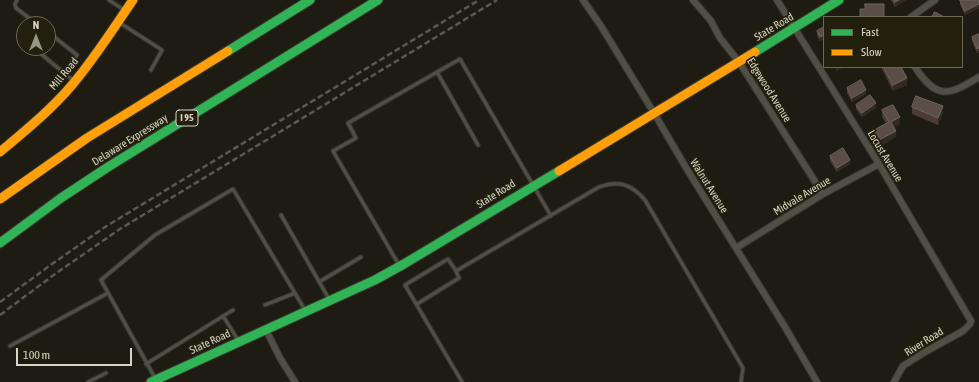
<!DOCTYPE html>
<html>
<head>
<meta charset="utf-8">
<style>
	body { margin:0 }
	#map { position:relative; width:979px; height:382px; overflow:hidden; background:#1e1c12; font-family:"Asap Condensed",sans-serif }
	canvas { display:block }
	.legend { position:absolute; left:823px; top:16px; width:140px; height:52px; box-sizing:border-box; background:#231f0d; border:1px solid #6b6858; margin:0; padding:5px 7px; list-style:none; font-size:12px; color:#d7d5c9 }
	.legend li { display:flex; align-items:center; gap:8px; height:20px }
	.legend b { width:20px; border:1px solid #6b6858 }
	.north { position:absolute; left:16px; top:16px; width:40px; height:40px; box-sizing:border-box; background:#231f0d; border:1px solid #6b6858; border-radius:50%; rotate:0deg; font-size:11px; font-weight:700; line-height:16px; text-align:center; color:#d7d5c9 }
	.north::after { content:''; display:block; margin:auto; width:14px; height:18px; background:#969489; clip-path:polygon(50% 0,100% 100%,50% 72%,0 100%) }
	.scale { position:absolute; left:16px; top:348px; width:116px; height:18px; box-sizing:border-box; border:2px solid #d7d5c9; border-top:0; padding-left:5px; font-size:12px; line-height:14px; white-space:nowrap; color:#d7d5c9; -webkit-text-stroke:3px #231f0d; paint-order:stroke }
</style>
</head>
<body>
<div id="map">
<canvas width="979" height="382"></canvas>
<ul class="legend">
<li><b style="height:5px;background:#30b455"></b>Fast</li>
<li><b style="height:5px;background:#ff9f0a"></b>Slow</li>
</ul>
<div class="north">N</div>
<div class="scale">100 m</div>
</div>
<script>
const context = document.querySelector('canvas').getContext('2d');
context.lineJoin = 'round';
function stroke(path, color, width, dash) { context.strokeStyle = color; context.lineWidth = width; context.lineCap = dash ? 'butt' : 'round'; context.setLineDash(dash || []); context.stroke(path); }
function fillPath(path, color) { context.fillStyle = color; context.fill(path, 'evenodd'); }
function drawText(font, color, halo, rows, align = 'center') {
  context.font = font + ' "Asap Condensed",sans-serif'; context.lineWidth = 3.5; context.setLineDash([]); context.textBaseline = 'middle'; context.strokeStyle = halo; context.fillStyle = color; for (const [text, x, y, turn = 0] of rows) {
    context.save(); context.translate(x, y); context.rotate((+turn || 0) * Math.PI / 180); context.textAlign = isNaN(turn) ? turn : align; if (halo) context.strokeText(text, 0, 0); context.fillText(text, 0, 0); context.restore();
  }
}
const lane = new Path2D(`
	M17,0L15,4L16,8L37,24
	M109,0L124,10
	M120,23L162,50L151,70
	M48,32L77,55L64,73L74,81
	M34,48L64,73
	M437,72L478,145
	M281,215L329,299
	M399,265L333,151L356,138L348,123L460,59L551,216
	M319,282L361,257
	M417,304L459,278L456,271
	M265,305L295,293
	M223,316L238,340
	M10,346L108,293
	M146,364L233,310
	M155,378L101,280L155,235L233,189L305,310
	M88,382L106,373
	M462,382L405,285L448,259L456,271L599,187C619,180 631,184 645,200L743,368L741,382`);
const street = new Path2D(`
	M583,0L601,26L654,113L688,171L785,327L817,382
	M693,0L711,21L720,38L739,62L823,194
	M777,0L879,164L971,321L970,324L963,331L925,352L903,366L894,382
	M911,17L935,0
	M915,67C937,100 948,96 979,77
	M736,248L823,194L879,164
	M266,330L280,358L295,382`);
const fast = new Path2D(`
	M228,51L310,0
	M755,52L839,0
	M0,243L61,198L108,167L378,0
	M151,382L375,280L404,264L559,171`);
const slow = new Path2D(`
	M0,152C25,131 51,110 72,85C95,58 113,29 133,0
	M559,171L755,52
	M0,199L87,138L228,51`);
stroke(lane, '#393730', 5);
stroke(street, '#393730', 8);
stroke(fast, '#393730', 11);
stroke(slow, '#393730', 11);
stroke(lane, '#504f46', 3);
stroke(street, '#504f46', 6);
stroke(fast, '#30b455', 9);
stroke(slow, '#ff9f0a', 9);
stroke(new Path2D(`
	M0,302L52,264L105,227L479,0
	M0,315L55,274L120,229L497,0`), '#595851', 2.5, [6, 3]);
fillPath(new Path2D(`
	M891,0H906L895,7Z
	M960,0H979V8L965,15L960,4Z
	M824,27V39L820,41L817,35V31Z
	M979,34V53H977L972,41V37Z
	M881,67H901L907,85L893,91Z
	M847,88L866,94L852,102L847,93Z
	M856,105L876,108L862,117L856,109Z
	M912,107L943,113L938,125L912,114Z
	M882,110L900,124L894,127L896,137L879,147L874,137V130L886,123L882,117Z
	M830,156L850,164L837,172L830,161Z`), '#4b3d36');
fillPath(new Path2D(`
	M899,0H906L895,7V2Z
	M979,4V8L965,15V11Z
	M824,35V39L820,41V37Z
	M979,48V53H977V49Z
	M836,67H845L836,71Z
	M907,78V85L893,91V85Z
	M866,90V94L852,102V98Z
	M876,103V108L862,117V113Z
	M943,106V113L938,125V118Z
	M900,117V124L891,129V122Z
	M896,131V137L879,147V140Z
	M850,160V164L837,172V168Z`), '#322921');
const building = new Path2D(`
	M894,0H899L895,2Z
	M960,0H979V4L965,11Z
	M865,4H884V17H860V9H865Z
	M935,12L944,17H932Z
	M824,27V35L820,37L817,31Z
	M979,34V48L977,49L972,37Z
	M884,67H901L907,78L893,85Z
	M861,80L866,90L852,98L847,88Z
	M870,95L876,103L862,113L856,105Z
	M916,96L943,106L938,118L912,107Z
	M893,105L900,117L891,122L896,131L879,140L874,130L889,122L882,110Z
	M843,148L850,160L837,168L830,156Z`);
fillPath(building, '#5a4e46');
stroke(building, '#6d635a', 1);
for (const [x, y, w] of [
	[187,118,22]
]) { const box = new Path2D(); box.roundRect(x - w / 2, y - 8, w, 16, 3); context.fillStyle = '#231f0d'; context.fill(box); stroke(box, '#d7d5c9', 1); }
drawText('bold 10px', '#d7d5c9', null, [
	["I 95",187,118]
]);
drawText('11px', '#d7d5c9', '#231f0d', [
	["State Road",774,27,-31],
	["Mill Road",64,74,-50],
	["Edgewood Avenue",769,90,58],
	["Delaware Expressway",130,140,-32],
	["Locust Avenue",885,156,59],
	["Walnut Avenue",709,186,58],
	["State Road",496,194,-32],
	["Midvale Avenue",802,196,-31],
	["State Road",210,342,-25],
	["River Road",924,342,-32]
]);
</script>
</body>
</html>
